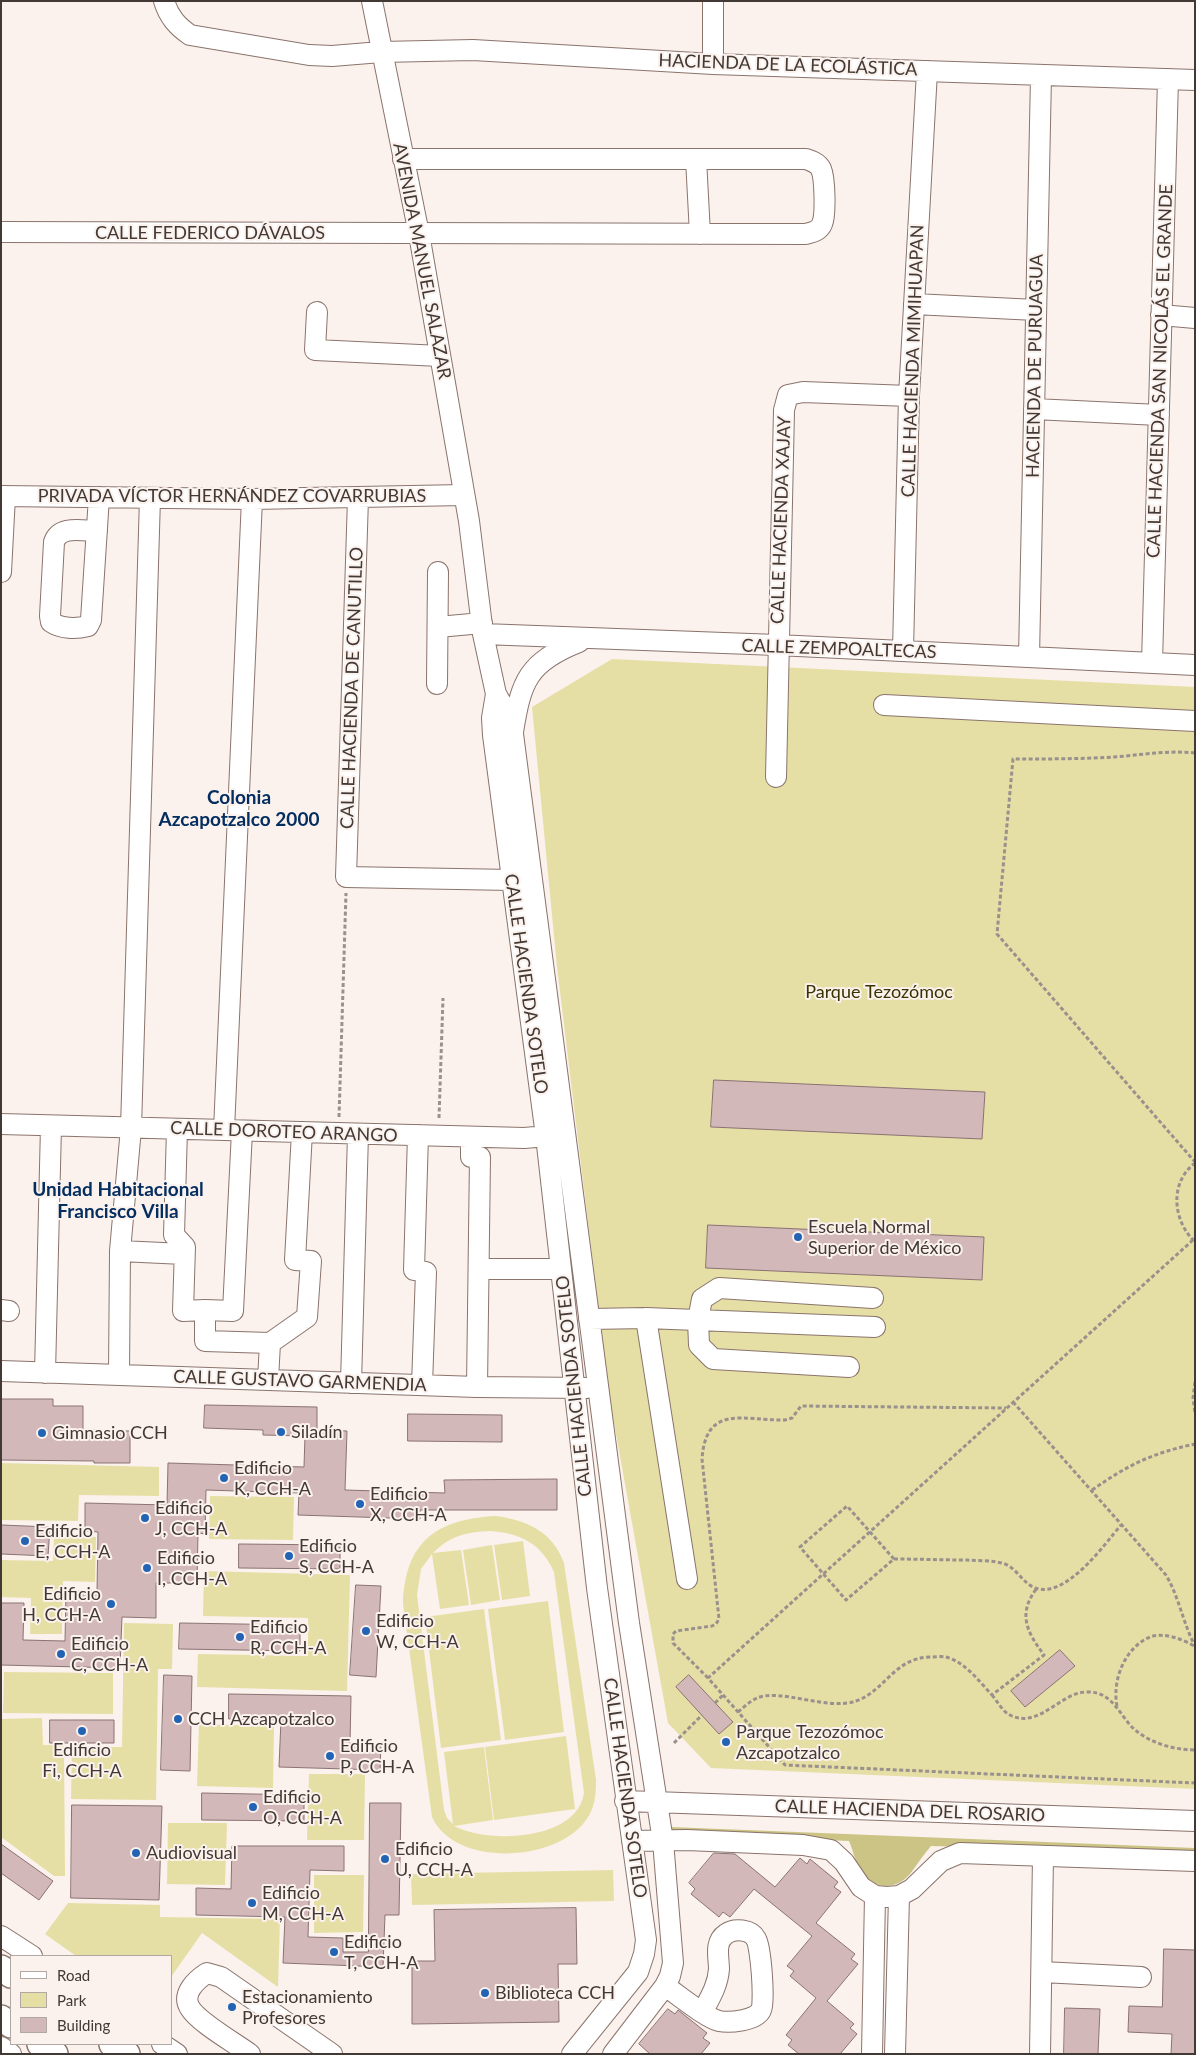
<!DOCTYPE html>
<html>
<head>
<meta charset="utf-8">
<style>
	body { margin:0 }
	#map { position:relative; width:1196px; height:2055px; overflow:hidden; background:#fbf1ed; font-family:Lato,sans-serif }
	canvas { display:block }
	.frame { position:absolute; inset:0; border:2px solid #423834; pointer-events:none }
	.legend { position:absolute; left:10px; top:1955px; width:162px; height:90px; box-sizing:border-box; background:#fbf1ed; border:1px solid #b1a7a3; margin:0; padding:6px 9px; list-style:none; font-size:15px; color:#423834 }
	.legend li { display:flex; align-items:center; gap:10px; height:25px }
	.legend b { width:25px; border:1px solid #b1a7a3 }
</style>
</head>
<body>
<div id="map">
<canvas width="1196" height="2055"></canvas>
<div class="frame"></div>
<ul class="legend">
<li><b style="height:6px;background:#fff"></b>Road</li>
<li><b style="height:14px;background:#e6dfa5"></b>Park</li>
<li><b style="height:14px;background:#d3b8ba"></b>Building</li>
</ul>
</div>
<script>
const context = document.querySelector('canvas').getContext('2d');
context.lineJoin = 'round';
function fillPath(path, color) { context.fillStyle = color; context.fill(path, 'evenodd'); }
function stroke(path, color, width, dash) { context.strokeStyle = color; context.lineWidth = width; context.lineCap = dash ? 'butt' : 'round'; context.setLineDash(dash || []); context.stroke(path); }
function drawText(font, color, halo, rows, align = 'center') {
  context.font = font + ' Lato,sans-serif'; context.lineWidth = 4; context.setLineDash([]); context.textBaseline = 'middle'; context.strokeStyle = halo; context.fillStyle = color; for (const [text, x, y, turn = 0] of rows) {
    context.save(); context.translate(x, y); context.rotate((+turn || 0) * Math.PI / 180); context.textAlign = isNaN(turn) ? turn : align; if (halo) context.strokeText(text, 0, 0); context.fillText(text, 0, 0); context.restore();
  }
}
fillPath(new Path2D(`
	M612,659L1195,687V1789L711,1768L668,1723L609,1395L557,967L532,707Z
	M1,1463L159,1467V1496L79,1495L78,1521L1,1520Z
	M210,1496L294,1497L293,1540L209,1539Z
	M496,1516C527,1520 553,1532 564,1563L596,1780C596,1795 595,1808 586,1820C557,1862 455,1868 432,1817L403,1604C405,1542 436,1519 496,1516ZM490,1531C520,1533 541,1543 554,1572L584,1793C577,1841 488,1844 454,1826L493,1820L484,1747L444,1752L453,1824L447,1818L444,1810L417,1595L421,1569L432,1554L440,1609L469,1605L461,1550L433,1553C450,1536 466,1532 490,1531Z
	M54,1536L96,1537L95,1582L63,1581L62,1634H30L31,1598L1,1597V1560L53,1561Z
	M523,1541L530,1596L502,1600L494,1545Z
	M492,1545L500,1600L471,1605L463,1550Z
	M204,1571L350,1575L347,1691L197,1687L198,1654L308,1656V1618L203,1616Z
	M548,1601L564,1732L505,1740L488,1609Z
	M484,1609L501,1740L441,1748L425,1617Z
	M124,1623L173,1624L172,1669H158L156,1800L71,1799L72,1747H122Z
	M4,1672L113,1673V1714L3,1713Z
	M42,1718L43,1745H64L65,1876H54L1,1837V1719Z
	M199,1724L274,1726L273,1788L197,1786Z
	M566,1736L575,1809L494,1820L485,1747Z
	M309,1774H365L364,1840H307Z
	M168,1823H227L225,1885L167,1884Z
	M613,1870L614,1901L412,1905L411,1874Z
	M314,1875H364L363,1932L314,1933Z
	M68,1903L160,1905V1917L280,1919L278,1987L202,1933L171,1977V1956H76L45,1934Z`), '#e6dfa5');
fillPath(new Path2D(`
	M671,1827L1195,1848V1853L931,1846C923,1855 917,1865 910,1874C895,1891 872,1890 861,1870C855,1862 853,1850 849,1841L672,1833Z`), '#cbc485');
const building = new Path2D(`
	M714,1080L985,1092L982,1139L711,1127Z
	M708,1225L984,1237L982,1280L706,1268Z
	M1,1399H53V1406H83V1430L130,1431V1463H94V1461L1,1460Z
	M205,1405L317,1407V1430L347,1431L345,1490L445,1493L444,1480L557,1479V1510H420V1519L298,1515L299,1493L206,1490L205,1534L198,1533L197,1583H156V1618L122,1617L120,1668L1,1665V1603H24L23,1640L65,1641L66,1591H97L98,1532L85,1531V1503L167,1505L168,1463L304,1467L305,1436L263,1435V1430L204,1428Z
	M408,1414L502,1415V1442L408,1441Z
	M1,1525L50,1527L48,1556L1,1554Z
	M239,1544L340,1545V1569L239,1568Z
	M356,1585L381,1586L376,1677L350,1675Z
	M180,1623L300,1625V1651L179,1649Z
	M1060,1650L1075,1666L1025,1707L1011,1691Z
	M164,1675L192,1676L190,1771L161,1770Z
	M689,1675L733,1722L719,1734L676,1687Z
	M229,1694L351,1696L350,1744L381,1745L380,1770L279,1767L281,1720L229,1719Z
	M50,1720H114V1743H50Z
	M202,1793L304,1795V1821L202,1820Z
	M370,1803H401L399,1915H385L383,1967L283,1963L285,1917L196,1915V1888L231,1889L232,1846H344V1871L310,1870L308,1937L343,1938V1952H368Z
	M72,1805L162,1806L159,1900L71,1898Z
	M1,1844L53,1881L39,1900L1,1873Z
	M714,1853L735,1854L775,1887L800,1858L807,1864L810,1859L838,1882L834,1887L841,1892L816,1923L855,1954L851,1959L858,1964L827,2001L854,2024L850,2028L857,2034L840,2054H799L788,2045L792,2040L786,2035L816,1998L790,1976L794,1971L787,1966L812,1936L754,1889L730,1917L723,1912L719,1917L691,1894L695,1889L689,1883Z
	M576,1908L577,1964H558L559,2022L412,2024V1961H435L434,1910Z
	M1164,1949L1195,1950V2054H1171L1172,2034L1128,2032L1129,2006L1162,2007Z
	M1065,2008L1100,2009L1098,2054H1064Z
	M668,2009L675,2014L678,2010L707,2033L703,2038L710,2043L701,2054H650L639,2044Z`);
fillPath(building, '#d3b8ba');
stroke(building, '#8a7273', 1);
const minor = new Path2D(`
	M164,1C169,17 177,26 190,35L309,55L332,56L381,52L473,50L713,64L1195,80
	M372,1L419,234L469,521L483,634L496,694L509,717L513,734L629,1623L663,1841L673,1963L670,1976L665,1986L613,2054
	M713,1V64
	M696,159L700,234
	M1,232L806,234C813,232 819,231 822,224C826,215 825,178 821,169C818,163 812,161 806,159H403
	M914,304L1036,310
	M317,312L315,350L440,356
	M1161,315L1195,318
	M1034,409L1159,415
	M1,496L252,499L464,495
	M358,498L346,877L512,880
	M97,531C82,531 60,525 54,542L50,616L51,622C61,629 76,629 88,626L91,620L99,497
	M1,572L5,496
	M438,627L482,623
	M483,634L777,645L1195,665
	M903,651L909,396L927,71
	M1029,657L1041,76
	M1152,663L1168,79
	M437,684L438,572
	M496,694L492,718L493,735L546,1136L597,1588L646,1940L644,1954L638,1972L572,2054
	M884,705L1195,721
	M513,732C521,681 528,662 579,642
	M776,777L784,410L788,395L803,392L909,396
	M1,1124L524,1138L559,1135
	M177,1129L174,1235L185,1247L183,1311L205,1310
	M224,1130L252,499
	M242,1131L233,1311L205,1310V1341L270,1343
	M418,1135L414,1270L426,1272L422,1385
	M471,1137V1157H480L477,1387
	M120,1251L184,1254
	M479,1269H561
	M1,1310L9,1311
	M646,1318L687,1579
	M589,1319L646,1318L875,1327
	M270,1343L307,1317L311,1261L295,1260L302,1132
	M849,1367L713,1359L699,1345L698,1320L702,1299L719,1288L873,1298
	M1,1371L477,1387L587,1388
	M45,1373L51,1126
	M119,1375L120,1251L131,1128L150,498
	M268,1380L270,1343
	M351,1383L358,1134
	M625,1801L1195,1821
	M632,1841L687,1840L803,1845L831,1850L844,1862L861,1887L875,1896L887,1897L899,1896L912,1889L941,1861L960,1853L1195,1861
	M1,1936L32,1956
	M1042,1972L1141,1977
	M665,1986C677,1994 706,2018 719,2021C729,2023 756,2021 761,2010C765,2002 761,1947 756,1939C751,1929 734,1928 726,1934C714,1942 719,1958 719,1969C718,1985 710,1998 703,2011
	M162,2044L177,2054
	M1,2047L11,2054
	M250,2054C235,2043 198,2022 190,2008C181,1994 196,1980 207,1973L221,1977L332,2054
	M872,2054L875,1896
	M895,2054L899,1896
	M1040,2054L1043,1856`);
const major = new Path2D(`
	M1,1968L11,1975
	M1,2018L11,2025
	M40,2044L55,2054
	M112,2044L127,2054`);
stroke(minor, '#8a746c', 22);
stroke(major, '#8a746c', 28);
stroke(new Path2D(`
	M1195,753C1167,750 1141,755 1114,757C1080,759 1046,759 1013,759L997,934L1195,1162
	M339,1117L346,893
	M439,1118L443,998
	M1193,1240L708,1678L785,1765L1195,1783
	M1194,1241C1173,1220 1169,1183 1195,1163
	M1195,1382L1193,1398L1195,1413
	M1013,1402L1166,1575C1179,1597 1183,1623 1195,1646
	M1092,1490C1128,1465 1152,1453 1195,1444
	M894,1559L847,1506L800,1547L846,1600L894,1559C918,1559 942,1560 967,1560C979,1561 993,1560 1005,1564C1017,1569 1023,1583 1035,1588C1066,1599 1104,1545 1121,1525
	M708,1678L673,1643V1634L676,1631L712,1626L716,1624L719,1619L702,1459C706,1403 744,1421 785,1420L792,1418L801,1406L1006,1408
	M992,1695C997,1701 1003,1712 1010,1715C1039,1730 1061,1691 1088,1692C1113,1692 1119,1715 1134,1729C1150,1743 1174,1750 1195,1750
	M715,1703L723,1695
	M1117,1706C1112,1681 1124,1648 1150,1637C1163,1632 1183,1639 1194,1646
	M738,1712C744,1707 750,1701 757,1698C780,1688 828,1711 856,1701C885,1691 894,1658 930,1657C935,1657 941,1656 946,1657C965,1662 979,1681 992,1695L1044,1655C1027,1632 1017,1614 1037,1588
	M674,1743L702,1715`), '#9a908c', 3, [4, 2.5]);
stroke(minor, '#fff', 20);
stroke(major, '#fff', 25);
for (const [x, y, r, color] of [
	[798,1237,5,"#2363b4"],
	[281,1432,5,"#2363b4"],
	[42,1433,5,"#2363b4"],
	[224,1478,5,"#2363b4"],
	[360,1504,5,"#2363b4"],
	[145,1518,5,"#2363b4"],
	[25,1541,5,"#2363b4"],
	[289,1556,5,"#2363b4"],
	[147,1568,5,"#2363b4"],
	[111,1604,5,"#2363b4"],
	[366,1631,5,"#2363b4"],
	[240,1637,5,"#2363b4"],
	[61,1654,5,"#2363b4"],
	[178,1719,5,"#2363b4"],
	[82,1731,5,"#2363b4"],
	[726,1742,5,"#2363b4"],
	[330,1756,5,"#2363b4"],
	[253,1807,5,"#2363b4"],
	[136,1853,5,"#2363b4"],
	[385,1859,5,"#2363b4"],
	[252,1903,5,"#2363b4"],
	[334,1952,5,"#2363b4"],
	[485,1993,5,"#2363b4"],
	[232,2007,5,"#2363b4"]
]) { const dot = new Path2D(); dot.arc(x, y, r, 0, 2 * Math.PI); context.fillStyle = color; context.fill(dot); stroke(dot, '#fbf1ed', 2); }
drawText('18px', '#423834', '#fbf1ed', [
	["HACIENDA DE LA ECOLÁSTICA",788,65,2],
	["CALLE FEDERICO DÁVALOS",210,233],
	["AVENIDA MANUEL SALAZAR",422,261,79],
	["CALLE HACIENDA MIMIHUAPAN",913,361,-88],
	["HACIENDA DE PURUAGUA",1035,366,-89],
	["CALLE HACIENDA SAN NICOLÁS EL GRANDE",1160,371,-88],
	["PRIVADA VÍCTOR HERNÁNDEZ COVARRUBIAS",232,496],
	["CALLE HACIENDA XAJAY",781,520,-88],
	["CALLE ZEMPOALTECAS",839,649,2],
	["CALLE HACIENDA DE CANUTILLO",352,688,-88],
	["CALLE HACIENDA SOTELO",526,984,82],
	["CALLE DOROTEO ARANGO",284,1132,2],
	["CALLE GUSTAVO GARMENDIA",300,1381,2],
	["CALLE HACIENDA SOTELO",574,1386,-96],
	["CALLE HACIENDA SOTELO",625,1788,82],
	["CALLE HACIENDA DEL ROSARIO",910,1811,2]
]);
drawText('18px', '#393300', '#fbf1ed', [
	["Parque Tezozómoc",879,992]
]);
drawText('18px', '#423834', '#fbf1ed', [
	["Escuela Normal",808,1227],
	["Superior de México",808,1248],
	["Siladín",291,1432],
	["Gimnasio CCH",52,1433],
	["Edificio",234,1468],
	["K, CCH-A",234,1489],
	["Edificio",370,1494],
	["X, CCH-A",370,1515],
	["Edificio",155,1508],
	["J, CCH-A",155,1529],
	["Edificio",35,1531],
	["E, CCH-A",35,1552],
	["Edificio",299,1546],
	["S, CCH-A",299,1567],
	["Edificio",157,1558],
	["I, CCH-A",157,1579],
	["Edificio",101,1594,"right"],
	["H, CCH-A",101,1615,"right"],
	["Edificio",376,1621],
	["W, CCH-A",376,1642],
	["Edificio",250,1627],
	["R, CCH-A",250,1648],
	["Edificio",71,1644],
	["C, CCH-A",71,1665],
	["CCH Azcapotzalco",188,1719],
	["Parque Tezozómoc",736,1732],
	["Azcapotzalco",736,1753],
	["Edificio",340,1746],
	["P, CCH-A",340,1767],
	["Edificio",82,1750,"center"],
	["Fi, CCH-A",82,1771,"center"],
	["Edificio",263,1797],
	["O, CCH-A",263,1818],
	["Edificio",395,1849],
	["U, CCH-A",395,1870],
	["Audiovisual",146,1853],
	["Edificio",262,1893],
	["M, CCH-A",262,1914],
	["Edificio",344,1942],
	["T, CCH-A",344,1963],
	["Biblioteca CCH",495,1993],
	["Estacionamiento",242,1997],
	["Profesores",242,2018]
], 'left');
drawText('bold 19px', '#042e60', '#fbf1ed', [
	["Colonia",239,798],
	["Azcapotzalco 2000",239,820],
	["Unidad Habitacional",118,1190],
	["Francisco Villa",118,1212]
]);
</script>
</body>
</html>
